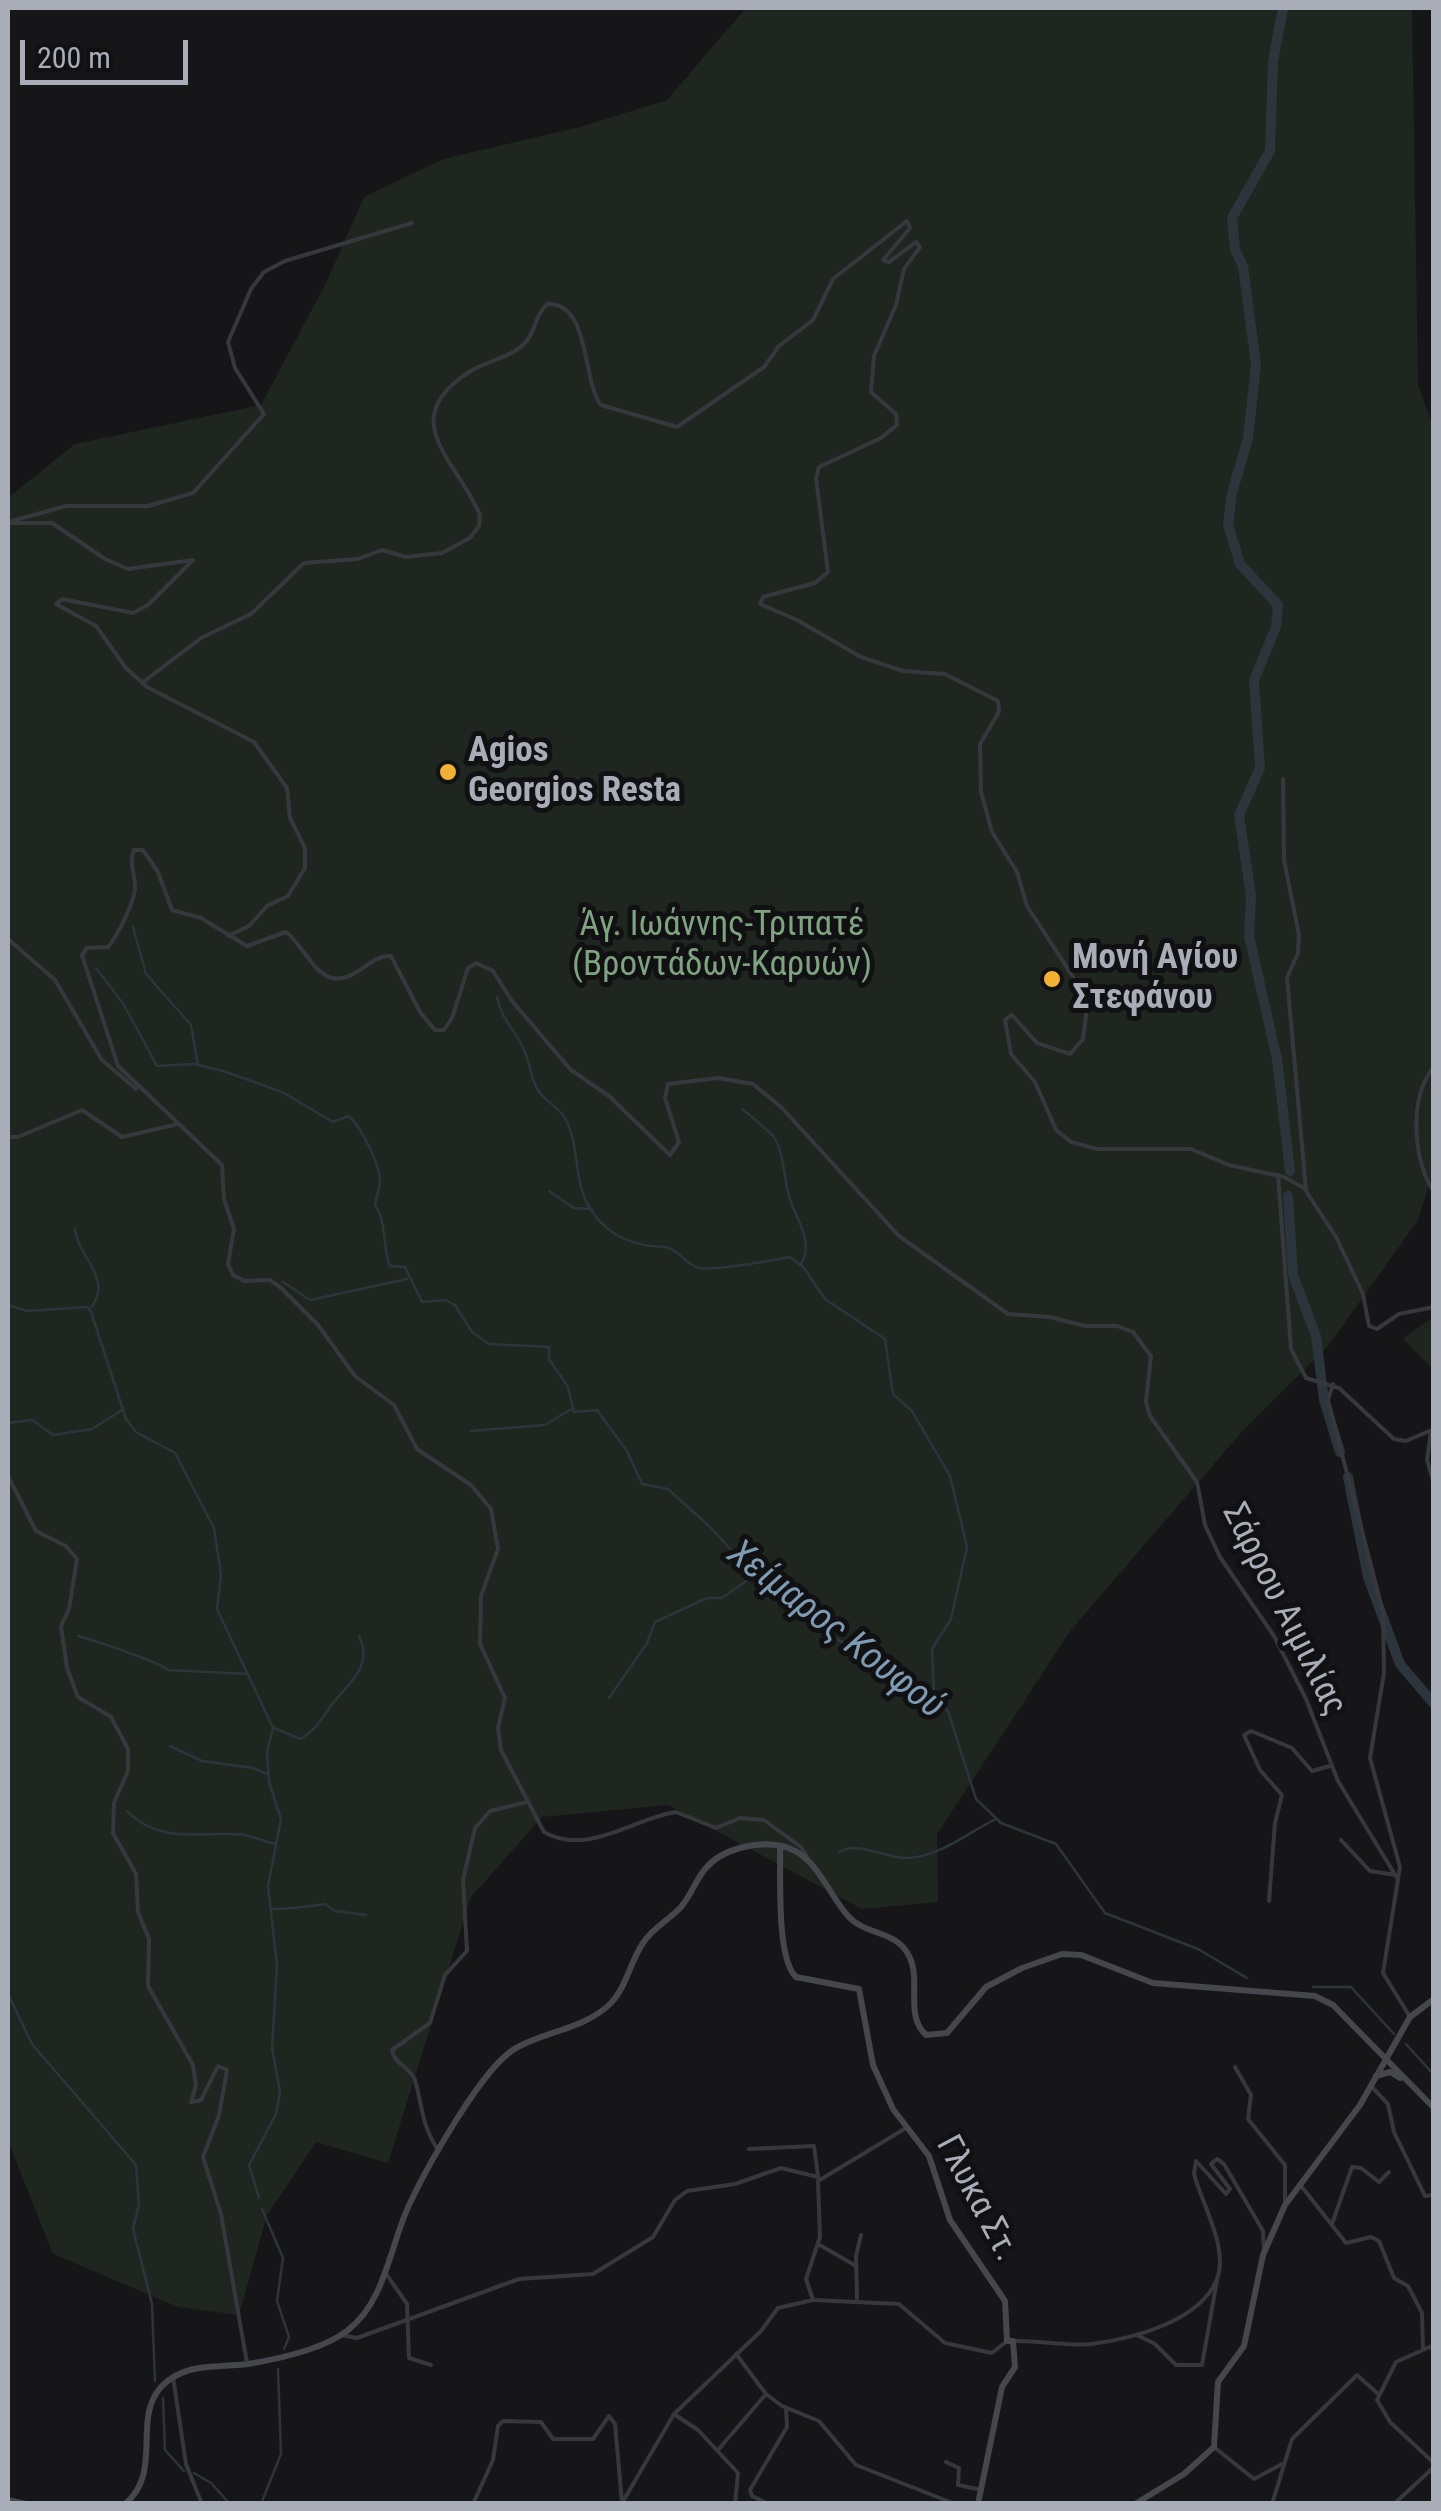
<!DOCTYPE html>
<html>
<head>
<meta charset="utf-8">
<style>
	body { margin:0 }
	#map { position:relative; width:1441px; height:2511px; overflow:hidden; background:#161618; font-family:"Roboto Condensed",sans-serif }
	canvas { display:block }
	.frame { position:absolute; inset:0; border:10px solid #a8adb8; pointer-events:none }
	.scale { position:absolute; left:20px; top:40px; width:168px; height:45px; box-sizing:border-box; border:5px solid #a8adb8; border-top:0; padding-left:12px; font-size:30px; line-height:35px; white-space:nowrap; color:#a8adb8; -webkit-text-stroke:8px #111113; paint-order:stroke }
</style>
</head>
<body>
<div id="map">
<canvas width="1441" height="2511"></canvas>
<div class="frame"></div>
<div class="scale">200 m</div>
</div>
<script>
const context = document.querySelector('canvas').getContext('2d');
context.lineJoin = 'round';
function fillPath(path, color) { context.fillStyle = color; context.fill(path, 'evenodd'); }
function stroke(path, color, width, dash) { context.strokeStyle = color; context.lineWidth = width; context.lineCap = dash ? 'butt' : 'round'; context.setLineDash(dash || []); context.stroke(path); }
function drawText(font, color, halo, rows, align = 'center') {
  context.font = font + ' "Roboto Condensed",sans-serif'; context.lineWidth = 10; context.setLineDash([]); context.textBaseline = 'middle'; context.strokeStyle = halo; context.fillStyle = color; for (const [text, x, y, turn = 0] of rows) {
    context.save(); context.translate(x, y); context.rotate((+turn || 0) * Math.PI / 180); context.textAlign = isNaN(turn) ? turn : align; if (halo) context.strokeText(text, 0, 0); context.fillText(text, 0, 0); context.restore();
  }
}
fillPath(new Path2D(`
	M746,8H1412L1418,385L1434,429V1169L1418,1220L1329,1345L1239,1435L1071,1630L937,1834L938,1902L862,1909L668,1805L542,1817L471,1897L388,2163L316,2142L267,2215L239,2315L178,2307L53,2254L8,2141V498L75,444L261,405L326,283L364,197L443,159L580,127L667,100Z
	M1433,1317L1434,1369H1433L1403,1339Z`), '#1e261f');
stroke(new Path2D(`
	M133,927L146,974L191,1025L198,1065
	M96,968L124,1005L157,1066L194,1064L223,1071L282,1092L333,1122L349,1116C362,1129 379,1162 380,1181C380,1189 376,1197 375,1205C387,1222 382,1246 390,1266L405,1267L422,1302L445,1300L455,1305L472,1332L489,1344L549,1347V1359L568,1387L574,1412L597,1410L627,1451L642,1484L668,1489L709,1526L765,1586L797,1602L838,1640L873,1655L948,1711L976,1799L1001,1823L1056,1844L1105,1913L1198,1949L1247,1978
	M497,997C501,1019 516,1031 524,1050C531,1065 530,1080 540,1093C548,1103 560,1108 566,1120C579,1145 574,1176 586,1201C602,1233 631,1247 665,1247C676,1248 686,1263 696,1267C708,1272 774,1260 790,1257L804,1268L825,1299L885,1339L893,1394L912,1411L950,1476L967,1547L951,1619L932,1649L934,1696
	M742,1109C752,1116 763,1127 772,1135C784,1148 784,1180 789,1196C795,1218 815,1242 801,1264
	M549,1191L574,1208L592,1209
	M75,1228C77,1257 116,1280 89,1310
	M283,1282L310,1300L407,1279
	M8,1305L27,1311L87,1307L91,1312L126,1419L136,1432L175,1453L214,1528L221,1575L217,1609L273,1728L267,1752L269,1782L281,1819L268,1886L277,1966L272,2048L280,2092L276,2114L249,2165L259,2198
	M8,1423L32,1420L53,1435L92,1429L122,1410
	M470,1431L545,1425L573,1408
	M78,1636C93,1640 159,1662 168,1670L248,1674
	M609,1698L647,1643L655,1622L707,1598H722L756,1574
	M274,1728L300,1739C317,1730 321,1719 332,1704C348,1684 374,1666 359,1636
	M170,1746L202,1761L253,1768L267,1774
	M127,1811C161,1846 203,1830 245,1835C255,1837 265,1842 275,1844
	M839,1852C858,1840 886,1859 908,1858C940,1856 966,1834 994,1820
	M271,1909C290,1909 306,1907 325,1904L335,1911L366,1915
	M1313,1987H1351L1394,2034
	M8,1994L32,2044L136,2165L139,2204L133,2229L152,2304L155,2381
	M1406,2044L1434,2075
	M262,2209L283,2258L277,2301L289,2337L284,2349
	M163,2398L165,2450L184,2471
	M194,2473L211,2483L230,2504
	M261,2504L281,2454L278,2369`), '#2c353c', 2.5);
stroke(new Path2D(`
	M1283,8L1273,61L1270,151L1232,218L1235,250L1243,266L1256,365L1248,438L1232,493L1228,525L1240,564L1278,605L1276,627L1254,680L1260,768L1239,815L1251,896L1249,936L1277,1059L1290,1171
	M1288,1196L1293,1275L1316,1336L1324,1400L1340,1452
	M1348,1477L1368,1577L1400,1664L1434,1704`), '#2c353c', 10);
stroke(new Path2D(`
	M8,522L66,506H148L193,493L264,414L235,368L228,342L251,289L264,272L285,261L412,223
	M8,523H52L105,559L128,569L193,560L148,605L133,613L62,599L56,604L96,626L126,668L147,687L254,742L287,788L290,818L305,848V868L288,896L267,906L249,926L228,936
	M142,683L201,638L251,614L304,563L358,559L382,550L406,557L442,553L470,538L479,526L480,515C456,459 395,420 469,372C486,361 510,358 524,344C536,333 534,316 547,304C591,302 582,382 601,405L677,427L764,367L779,346L813,320L833,279L907,221L910,228L883,260L889,262L916,242L920,247L904,269L896,305L874,356L871,392L896,414L897,425L881,438L819,467L816,478L828,572L815,583L763,597L760,604L797,620L861,657L903,671L945,674L998,701L999,712L980,744L981,792L992,832L1017,872L1027,906L1088,1000L1083,1039L1070,1054L1037,1043L1012,1015L1005,1020L1011,1054L1035,1082L1056,1130L1071,1142L1097,1149H1191L1229,1165L1284,1177L1304,1188L1336,1237L1363,1294L1369,1326L1377,1329L1399,1314L1434,1307
	M1283,779L1284,860L1299,935L1298,953L1287,978L1306,1190
	M8,939L55,980L102,1060L136,1089
	M1434,1067C1408,1096 1413,1162 1434,1192
	M8,1137H18L82,1110L122,1137L178,1124
	M1278,1175L1291,1349L1306,1378L1339,1388L1394,1439L1406,1441L1434,1429
	M1333,1384L1328,1400L1383,1612L1384,1673L1370,1758L1400,1867L1383,1973L1410,2017
	M1431,1431L1427,1460L1434,1484
	M8,1476L36,1531L66,1546L77,1559L69,1609L61,1626L67,1668L78,1697L111,1717L128,1749V1771L114,1803L113,1833L136,1874L138,1912L149,1939L148,1986L193,2065L196,2085L191,2102L201,2100L218,2066L227,2070L219,2115L203,2157L221,2214L247,2363
	M1341,1840L1370,1871L1396,1875
	M807,1856L801,1847L764,1820L740,1818L716,1828L676,1812C634,1818 587,1857 544,1832L501,1750L498,1728L505,1698L480,1644L481,1596L498,1549L491,1509L471,1485L417,1449L394,1405L355,1376L318,1325L280,1287L270,1280L244,1281L233,1275L228,1264L234,1229L224,1199L222,1165L118,1066L82,955L87,948L108,947C118,935 133,905 135,889C136,874 128,863 134,850H143L158,872L172,910L201,918L247,946L286,932C302,944 313,973 332,978C356,983 370,954 391,956L420,1012L435,1030H444L452,1018L468,968L476,963L493,971L512,1001L571,1070L609,1096L670,1155L679,1142L665,1098L668,1084L718,1078L753,1084L781,1107L899,1236L1008,1314L1050,1317L1085,1326H1117L1133,1332L1151,1356L1146,1402L1150,1416L1197,1482L1205,1525L1220,1557L1274,1636L1306,1699L1338,1781L1397,1878
	M1269,1901L1275,1823L1282,1795L1260,1770L1244,1735L1251,1731L1292,1748L1312,1771L1330,1766
	M1235,2067L1251,2095L1248,2119L1285,2165V2205
	M1370,2085L1388,2104L1394,2132L1425,2196L1434,2195
	M437,2148C422,2126 422,2105 415,2080C410,2066 394,2065 392,2050L430,2023L445,1975L467,1951L463,1880L475,1828L490,1811L527,1802
	M749,2149L814,2146L818,2176
	M1302,2187L1346,2243L1371,2237L1379,2241L1394,2278L1408,2286L1422,2313L1423,2349
	M1332,2224L1352,2167L1361,2168L1379,2182L1389,2172
	M818,2244L856,2266
	M387,2275L407,2304L409,2358L431,2365
	M857,2299L856,2256L861,2235
	M814,2300L899,2304L945,2343L992,2353L1007,2341
	M341,2335L357,2338L519,2279L593,2274L653,2237L675,2200L687,2191L735,2184L781,2168L818,2177
	M1137,2335L1155,2344L1176,2365H1202L1217,2280
	M1013,2341C1039,2340 1066,2347 1091,2344C1131,2339 1200,2322 1217,2279C1229,2249 1202,2204 1194,2174L1196,2161L1226,2194L1230,2189L1211,2164L1217,2159L1224,2164L1263,2231L1264,2249
	M1434,2345L1396,2362L1377,2400L1390,2422L1434,2463
	M736,2354L766,2394L782,2406L819,2421L856,2465L955,2504
	M173,2377L186,2464L202,2504
	M674,2414L698,2430L738,2473L735,2504
	M1214,2447L1254,2479L1282,2464
	M718,2450L766,2394
	M946,2462L959,2468L958,2485L982,2490
	M622,2503L674,2414L761,2331L778,2308L813,2300L806,2279L820,2237L818,2181L906,2128
	M473,2504L493,2460L498,2426L503,2421L541,2422L553,2439H593L609,2416L615,2424L622,2503
	M769,2504L752,2496L750,2490L787,2427L786,2408
	M1272,2504L1292,2439L1357,2375L1377,2393
	M1394,2504L1434,2467`), '#37383d', 4);
stroke(new Path2D(`
	M780,1846C781,1876 776,1958 796,1977L859,1989L873,2065L893,2109L929,2156L950,2220L1005,2301L1007,2341H1013L1015,2367L1002,2387L978,2504
	M1376,2076L1390,2072L1400,2078
	M8,2500L26,2504
	M125,2504C164,2472 131,2418 162,2386C186,2362 217,2368 248,2364C278,2359 323,2350 348,2330C386,2301 390,2244 410,2203C427,2167 483,2066 516,2048C546,2031 585,2029 611,2003C627,1986 630,1962 643,1943C652,1928 669,1920 681,1907C691,1895 696,1880 705,1869C722,1848 758,1841 782,1846C816,1853 828,1894 848,1916C866,1936 897,1930 909,1956C922,1981 904,2015 926,2035L947,2033L986,1987L1022,1968L1062,1954L1081,1955L1153,1983L1315,1996L1333,2005L1434,2108
	M1135,2504L1184,2474L1214,2447L1218,2382L1244,2346L1263,2255L1285,2205L1360,2105L1410,2017L1434,1999`), '#45474d', 6);
for (const [x, y, r, color] of [
	[448,772,10,"#f2b134"],
	[1052,979,10,"#f2b134"]
]) { const dot = new Path2D(); dot.arc(x, y, r, 0, 2 * Math.PI); context.fillStyle = color; context.fill(dot); stroke(dot, '#111113', 4); }
drawText('bold 35px', '#a8adb8', '#111113', [
	["Agios",468,752],
	["Georgios Resta",468,792],
	["Μονή Αγίου",1072,959],
	["Στεφάνου",1072,999]
], 'left');
drawText('35px', '#7fa381', '#111113', [
	["Άγ. Ιωάννης-Τριπατέ",722,926],
	["(Βροντάδων-Καρυών)",722,966]
]);
drawText('35px', '#a8adb8', '#111113', [
	["Σάρρου Αιμιλίας",1283,1610,63],
	["Γλυκα Στ.",976,2199,62]
]);
drawText('italic 38px', '#7f9bb3', '#111113', [
	["Χείμαρος Κουφού",835,1631,38]
]);
</script>
</body>
</html>
